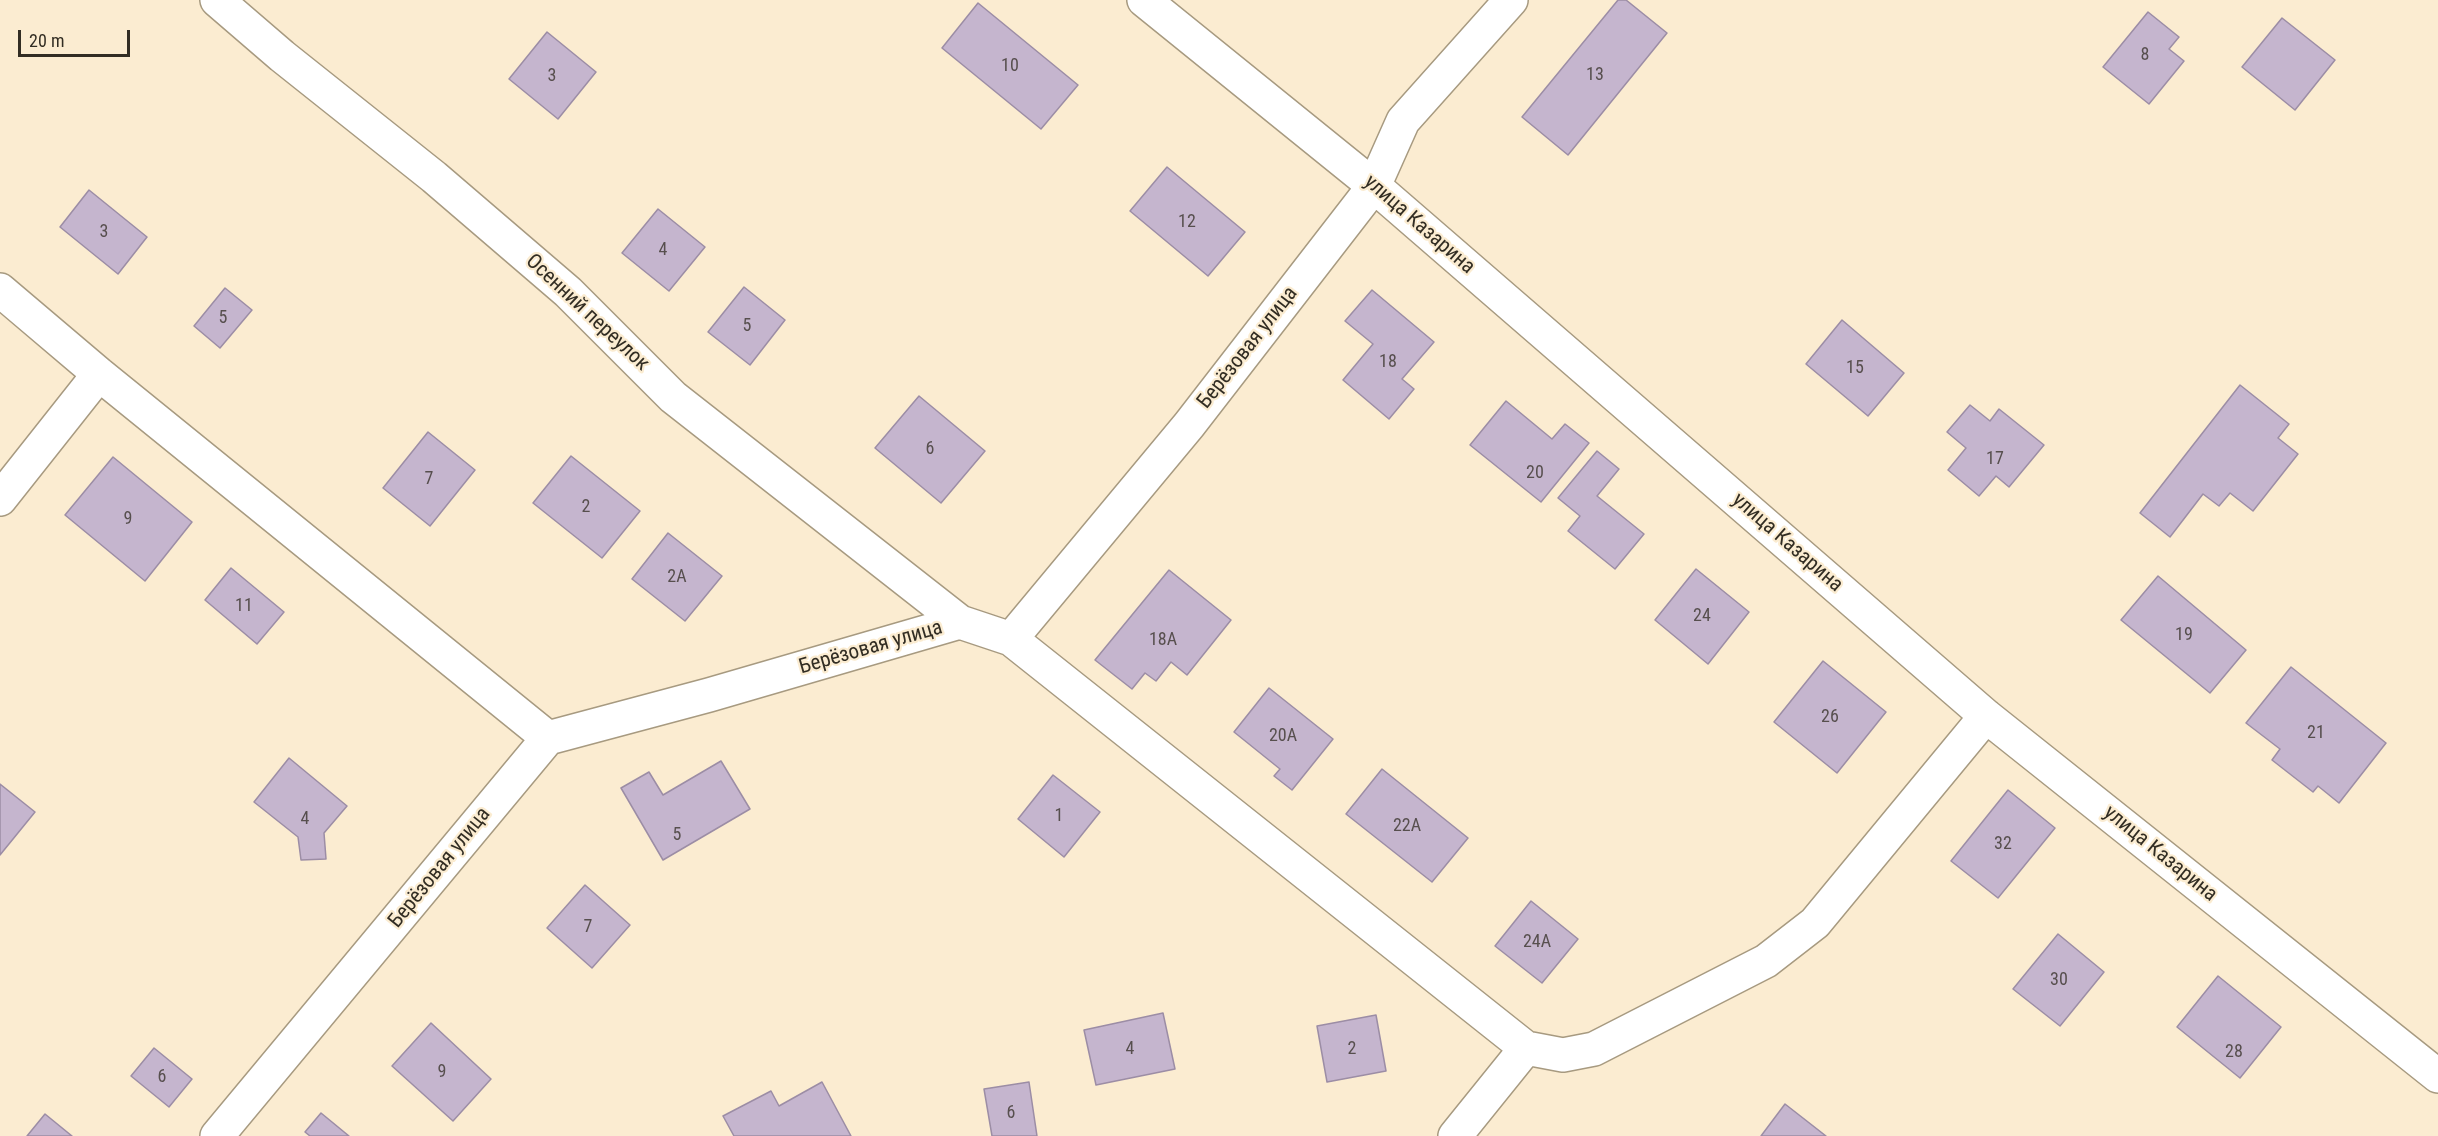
<!DOCTYPE html>
<html>
<head>
<meta charset="utf-8">
<style>
	body { margin:0 }
	#map { position:relative; width:2438px; height:1136px; overflow:hidden; background:#fbecd1; font-family:"Roboto Condensed",sans-serif }
	canvas { display:block }
	.scale { position:absolute; left:18px; top:30px; width:112px; height:27px; box-sizing:border-box; border:3px solid #322d23; border-top:0; padding-left:8px; font-size:18px; line-height:21px; white-space:nowrap; color:#322d23; -webkit-text-stroke:4px #fbecd1; paint-order:stroke }
</style>
</head>
<body>
<div id="map">
<canvas width="2438" height="1136"></canvas>
<div class="scale">20 m</div>
</div>
<script>
const context = document.querySelector('canvas').getContext('2d');
context.lineJoin = 'round';
function fillPath(path, color) { context.fillStyle = color; context.fill(path, 'evenodd'); }
function stroke(path, color, width, dash) { context.strokeStyle = color; context.lineWidth = width; context.lineCap = dash ? 'butt' : 'round'; context.setLineDash(dash || []); context.stroke(path); }
function drawText(font, color, halo, rows, align = 'center') {
  context.font = font + ' "Roboto Condensed",sans-serif'; context.lineWidth = 4.5; context.setLineDash([]); context.textBaseline = 'middle'; context.strokeStyle = halo; context.fillStyle = color; for (const [text, x, y, turn = 0] of rows) {
    context.save(); context.translate(x, y); context.rotate((+turn || 0) * Math.PI / 180); context.textAlign = isNaN(turn) ? turn : align; if (halo) context.strokeText(text, 0, 0); context.fillText(text, 0, 0); context.restore();
  }
}
const building = new Path2D(`
	M1618,0H1626L1667,33L1568,155L1522,117Z
	M978,3L1078,85L1041,129L942,48Z
	M2148,12L2179,37L2169,49L2184,61L2149,104L2103,67Z
	M2282,18L2335,60L2295,110L2242,67Z
	M547,32L596,72L558,119L509,79Z
	M1167,167L1245,232L1208,276L1130,211Z
	M89,190L147,237L118,274L60,227Z
	M658,209L705,247L669,291L622,253Z
	M744,287L785,320L750,365L708,332Z
	M225,288L252,310L220,348L194,326Z
	M1372,290L1434,342L1402,379L1414,389L1389,419L1343,380L1373,344L1345,321Z
	M1842,320L1904,373L1868,416L1806,364Z
	M2240,385L2289,424L2278,438L2298,454L2253,511L2230,493L2219,506L2203,494L2170,537L2140,513Z
	M919,396L985,451L941,503L875,448Z
	M1506,401L1552,439L1565,424L1589,443L1541,502L1470,445Z
	M1970,405L1990,421L1999,409L2044,445L2009,487L1996,476L1979,496L1948,470L1966,448L1947,432Z
	M428,432L475,470L430,526L383,488Z
	M1597,451L1619,469L1597,496L1644,534L1615,569L1568,531L1580,516L1558,498Z
	M571,456L640,511L602,558L533,503Z
	M113,457L192,522L145,581L65,515Z
	M668,533L722,576L685,621L632,579Z
	M231,568L284,612L257,644L205,600Z
	M1696,569L1749,612L1708,664L1655,620Z
	M1169,570L1231,620L1187,675L1171,662L1156,681L1145,673L1132,689L1095,660Z
	M2158,576L2246,650L2210,693L2121,620Z
	M1823,661L1886,712L1837,773L1774,722Z
	M2291,667L2386,743L2339,803L2318,786L2313,792L2272,760L2280,749L2246,723Z
	M1269,688L1333,739L1292,790L1274,776L1280,769L1234,732Z
	M289,758L347,806L324,833L326,859L301,860L298,837L254,802Z
	M721,761L750,809L663,860L621,788L649,772L663,795Z
	M1382,769L1468,838L1432,882L1346,814Z
	M1053,775L1100,812L1064,857L1018,819Z
	M0,784L35,812L0,855Z
	M2008,790L2055,828L1998,898L1951,861Z
	M585,885L630,925L592,968L547,928Z
	M1531,901L1578,939L1542,983L1495,946Z
	M2058,934L2104,972L2060,1026L2013,989Z
	M2218,976L2281,1027L2240,1078L2177,1027Z
	M1163,1013L1175,1069L1096,1085L1084,1030Z
	M1376,1015L1386,1071L1327,1082L1317,1026Z
	M431,1023L491,1079L453,1121L392,1066Z
	M154,1048L192,1079L169,1107L131,1076Z
	M822,1082L851,1136H734L723,1116L771,1091L779,1106Z
	M1029,1082L1037,1136H992L984,1089Z
	M1785,1104L1826,1136H1761Z
	M321,1113L349,1136H310L305,1132Z
	M45,1114L72,1136H27Z`);
fillPath(building, '#c5b5ce');
stroke(building, '#9c8da5', 1.5);
const minor = new Path2D(`
	M217,0L282,56L434,177L568,292L673,397L960,622
	M1144,0L1374,186L1986,716L2438,1076
	M0,290L99,374L548,738
	M0,499L99,374
	M1011,639L1526,1048L1563,1055L1594,1049L1766,961L1815,923L1986,716
	M217,1136L548,738L709,695L960,622L1011,639L1189,425L1374,186L1403,121L1511,0
	M1455,1136L1526,1048`);
stroke(minor, '#a79a80', 36);
stroke(minor, '#fff', 33);
drawText('18px', '#574f4e', null, [
	["8",2145,55],
	["10",1010,66],
	["13",1595,75],
	["3",552,76],
	["12",1187,222],
	["3",104,232],
	["4",663,250],
	["5",223,318],
	["5",747,326],
	["18",1388,362],
	["15",1855,368],
	["6",930,449],
	["17",1995,459],
	["20",1535,473],
	["7",429,479],
	["2",586,507],
	["9",128,519],
	["2А",677,577],
	["11",244,606],
	["24",1702,616],
	["19",2184,635],
	["18А",1163,640],
	["26",1830,717],
	["21",2316,733],
	["20А",1283,736],
	["1",1059,816],
	["4",305,819],
	["22А",1407,826],
	["5",677,835],
	["32",2003,844],
	["7",588,927],
	["24А",1537,942],
	["30",2059,980],
	["4",1130,1049],
	["2",1352,1049],
	["28",2234,1052],
	["9",442,1072],
	["6",162,1077],
	["6",1011,1113]
]);
drawText('21px', '#322d23', '#fbecd1', [
	["улица Казарина",1419,225,41],
	["Осенний переулок",587,313,43],
	["Берёзовая улица",1248,348,-52],
	["улица Казарина",1787,543,41],
	["Берёзовая улица",871,648,-16],
	["улица Казарина",2160,854,39],
	["Берёзовая улица",440,868,-51]
]);
</script>
</body>
</html>
